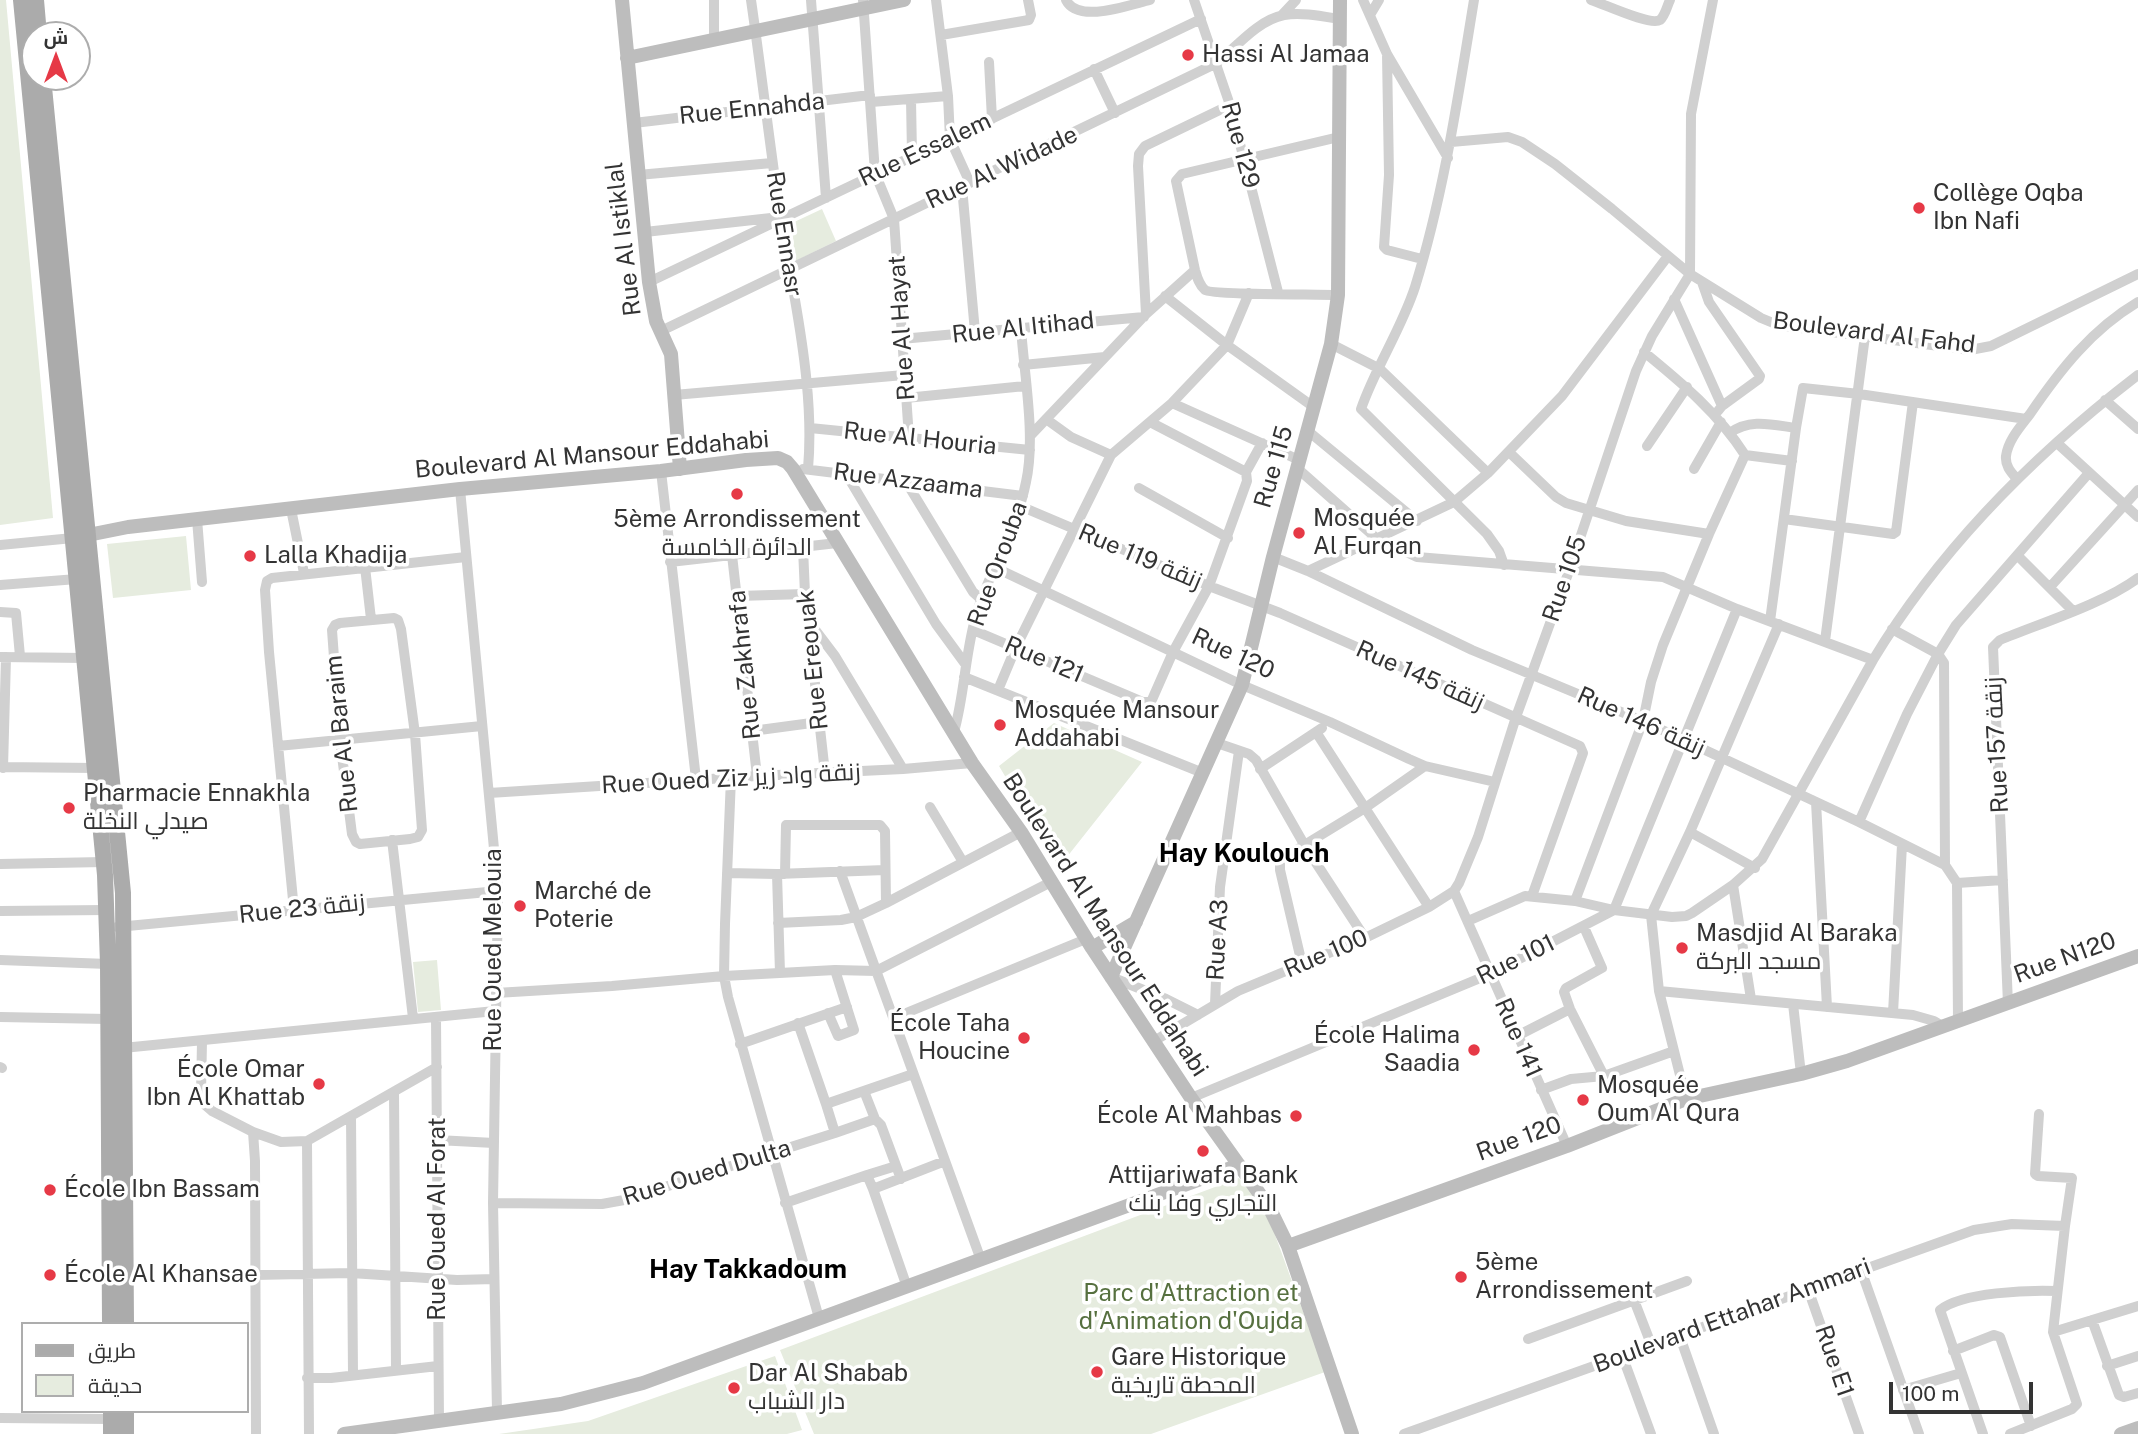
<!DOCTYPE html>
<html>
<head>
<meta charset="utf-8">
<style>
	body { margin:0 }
	#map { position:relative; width:2138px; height:1434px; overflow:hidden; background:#fff; font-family:"Public Sans",Cairo,sans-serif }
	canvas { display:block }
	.legend { position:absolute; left:21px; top:1322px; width:228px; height:91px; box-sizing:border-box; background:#fff; border:2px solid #adadad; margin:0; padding:9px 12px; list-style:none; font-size:21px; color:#333 }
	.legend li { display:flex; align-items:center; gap:14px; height:35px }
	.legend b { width:35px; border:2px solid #adadad }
	.north { position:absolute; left:21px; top:21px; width:70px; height:70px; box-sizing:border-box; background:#fff; border:2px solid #adadad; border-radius:50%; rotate:0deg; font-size:19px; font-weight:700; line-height:28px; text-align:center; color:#333 }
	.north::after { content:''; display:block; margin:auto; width:24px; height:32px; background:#e63946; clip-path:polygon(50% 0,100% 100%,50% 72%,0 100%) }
	.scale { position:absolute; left:1889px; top:1382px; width:144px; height:32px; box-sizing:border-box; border:4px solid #333; border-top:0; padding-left:9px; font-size:21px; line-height:24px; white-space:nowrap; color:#333; -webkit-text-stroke:5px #fff; paint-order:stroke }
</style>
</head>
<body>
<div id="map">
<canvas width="2138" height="1434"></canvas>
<ul class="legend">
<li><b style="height:9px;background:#ababab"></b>طريق</li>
<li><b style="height:19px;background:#e6ecdf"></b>حديقة</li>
</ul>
<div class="north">ش</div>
<div class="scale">100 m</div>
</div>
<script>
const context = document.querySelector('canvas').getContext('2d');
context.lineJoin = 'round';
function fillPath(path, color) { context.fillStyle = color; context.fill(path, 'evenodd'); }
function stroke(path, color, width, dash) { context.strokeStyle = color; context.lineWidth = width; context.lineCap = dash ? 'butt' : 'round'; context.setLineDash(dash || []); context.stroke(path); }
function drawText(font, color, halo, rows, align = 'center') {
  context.font = font + ' "Public Sans",Cairo,sans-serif'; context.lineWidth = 7; context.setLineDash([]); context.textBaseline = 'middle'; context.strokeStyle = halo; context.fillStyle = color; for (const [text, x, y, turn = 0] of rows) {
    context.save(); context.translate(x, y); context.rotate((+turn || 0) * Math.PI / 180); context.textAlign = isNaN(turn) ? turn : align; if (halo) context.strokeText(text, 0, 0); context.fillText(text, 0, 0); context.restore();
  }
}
fillPath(new Path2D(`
	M0,0H6L53,518L0,525Z
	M822,209L836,241L796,261L790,224Z
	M186,536L191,590L113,598L107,544Z
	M1054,723L1142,762L1059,867L999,766Z
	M437,960L441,1010L418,1012L413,962Z
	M1239,1178L1266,1210L1325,1372L1151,1434H814L780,1350Z
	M775,1356L802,1430L787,1434H499L588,1421Z`), '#e6ecdf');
stroke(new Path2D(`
	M714,0V39
	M751,0C763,83 772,165 785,248C787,263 792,279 794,294C804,351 813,412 808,469
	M811,0L826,198
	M863,0L875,173L894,219L909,438
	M936,0L948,96L950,139L970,183
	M1066,0C1078,24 1129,5 1150,0
	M1194,0L1230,105L1278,292
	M1363,0L1387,54L1448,158
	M1474,0C1458,97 1444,193 1415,287C1401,330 1375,368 1361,409L1487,534L1499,551L1504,565
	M1591,0C1604,4 1650,26 1660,20C1665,16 1667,6 1670,0
	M1282,15L1296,0
	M1370,15L1379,0
	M941,35L1029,20L1031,15L1028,0
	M1387,54L1389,175L1384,247L1387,250L1422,259
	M989,62L992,119
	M1094,69L1115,113
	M911,99L912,155
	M871,102L948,96
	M634,123L870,95
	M1451,142L1508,137L1522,142L1555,164L1612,209L1690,274L1761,318L1778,325L1970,350L1991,346L2138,274
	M638,175L772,163
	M962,187L975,332
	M645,232L780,217
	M1690,274L1691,114L1713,0
	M649,282L1201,19
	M1702,282L1709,302L1760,376L1759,379L1722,406
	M1338,295C1320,294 1212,295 1205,290C1199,285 1197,277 1195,270L1176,181L1182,174L1339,137
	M1165,296L1227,345L1315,408
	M1674,299L1722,406L1718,411
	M1146,314L1138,166L1139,154L1145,146L1230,105
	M661,331L1217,63C1236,47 1258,20 1284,15C1301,12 1321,16 1339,19
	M901,339L1144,317
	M1331,344L1380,369L1488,473
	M1644,352C1682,383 1718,413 1745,455
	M1023,365L1105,357
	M674,395L904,375
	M906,398L1025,386
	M2105,400L2138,429
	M1172,403L1299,460
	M1046,419L1071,437L1111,455
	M1150,422L1246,472
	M810,428L1030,450
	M1308,431L1417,521
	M1730,433C1750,418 1773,425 1796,428
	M1030,436L1146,314L1195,270
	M2057,443L2138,517
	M1647,446L1687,387
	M1510,453L1556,497L1566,503L1626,521L1709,534
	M1745,455L1792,461
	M1297,468L1376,538L1417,557L1663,577L1737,609L1873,660
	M803,469L1023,496
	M1694,469L1721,422
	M661,471L696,779
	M845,472L936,624L966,665
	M2017,479C2011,472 2005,466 2006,456C2008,440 2021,426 2030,414C2060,370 2092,329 2138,302
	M905,480L973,592L982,600
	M1139,488L1228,538
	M460,489L498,891L493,1203L497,1412
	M1020,506L1209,586L1280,613L1580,746L1583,753L1532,896
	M291,509L304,573
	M197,519L202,582
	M1784,519L1893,534L1896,532L1913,402
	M0,545L73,538
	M803,548L805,594L825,773
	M732,555L757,776
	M2018,556L2073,611
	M1273,557L1308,571L1472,650L1643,721L1859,822L1945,865L1957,883
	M670,562L837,543
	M365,567L371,619
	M996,568L1242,685L1330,722L1409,759L1425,766L1495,782
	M1308,571L1454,502L1488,473L1562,396L1668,256
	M0,585L77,579
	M2050,587L2138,490
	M738,596L805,594
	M0,612L16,613L20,656
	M394,618L398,620L401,629L415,734L422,830L418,837L410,839L360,844L356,842L352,834L340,740L332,630L335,625L340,623Z
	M1770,621L1796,428L1803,388L1859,394L2026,419
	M810,623L835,656L903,769
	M1892,629L1938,654L1944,663L1945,865
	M973,630L1143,702H1151L1173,652L1209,586L1247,481L1246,472L1262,443
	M1825,641L1865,336
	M0,657L85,658
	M964,677L1203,773
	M998,690L1016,647L1111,455L1172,403L1227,345L1249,293
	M752,731L819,722
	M954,732C965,693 965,651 977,612C991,568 1017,528 1026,482C1036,437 1024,374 1021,328
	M1316,732L1429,907
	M1217,743L1249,754L1256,760L1305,846L1365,938
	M278,746L482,726
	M0,767L96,768
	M3,768L6,657
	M1260,769L1322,728
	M731,778L725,924L724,976L728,997L819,1318
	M489,793L757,776L903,769L972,763
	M1816,802L1827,1007
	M930,807L963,862
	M1859,822L1907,714L1938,654L1956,625L2088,474
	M1690,832L1755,868
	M392,840L413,1018
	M0,864L104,862
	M840,871L981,1260
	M727,873L777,874L885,870
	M777,874L780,973
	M785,874L786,825H880L885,831L886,903
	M1957,883L1958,1022
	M1957,883L2003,880
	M1733,885L1751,999
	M1454,891L1567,1146
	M1575,901L1643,721L1651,682L1663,645L1709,534L1745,455
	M294,910L269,652L265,590L267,581L272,578L466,557
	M0,911L106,910
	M1468,921L1525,896L1575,901L1614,910L1737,609
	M778,923L841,920L856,917L886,903L1021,832
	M117,927L498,891
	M1584,927L1602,968L1566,988L1564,992L1570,1009L1604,1076
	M0,960L108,964
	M1302,964L1280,870V860L1365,808L1425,766
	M1111,977L1166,999L1198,1015
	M1659,991L1913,1015L1934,1021L1944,1027
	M496,993L612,986L724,976L835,970L876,971L1051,882
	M1215,1004L1220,887L1239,751
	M1793,1004L1801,1074
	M2008,1004L1993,647L2000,640C2041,623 2103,604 2138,578
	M828,1013L838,1036L854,1030L835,970
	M1893,1013L1902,845
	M0,1017L108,1019
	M436,1017L439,1420
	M894,1018L1086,939
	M798,1023L826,1104
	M1517,1036L1570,1009
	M202,1041L201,1094L204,1104L212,1111L253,1132L281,1142L307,1141L437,1067
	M1154,1041L1238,991L1365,938L1429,907L1454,891L1459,883L1478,837L1516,717L1569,571L1636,371L1652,336L1690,274
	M740,1044L847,1007
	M123,1048L495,1011
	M0,1067L2,1068
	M1541,1090L1571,1079L1604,1076L1674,1051
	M864,1091L875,1119L835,1133L826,1104L913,1074
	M394,1092L396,1370
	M1191,1098L1490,974L1614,910L1672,917L1686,916L1692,913L1733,885L1762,859L1873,660C1940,549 2035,454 2138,375
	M1686,1099L1659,991L1651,915L1690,832L1779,624
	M351,1116L353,1375
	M875,1119L881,1125L901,1179
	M253,1132L255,1161L256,1434
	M437,1140L494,1143
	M307,1141L309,1434
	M867,1175L896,1166
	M873,1189L907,1287
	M493,1203L602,1204L624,1200L835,1133
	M785,1203L867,1175L873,1189L945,1161
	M1861,1270L1919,1434
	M255,1275L351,1273L457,1280L494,1279
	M1808,1289L1859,1434
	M1634,1300L1651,1344
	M2092,1320L2119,1395L2124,1397L2138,1393
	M2053,1332L2138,1306
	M1679,1334L1714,1434
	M1528,1339L1687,1281
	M1953,1351L1994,1335L2000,1337L2031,1426
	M1622,1355L1651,1434
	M2107,1366L2138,1356
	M307,1378H331L438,1366
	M1903,1390L1961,1373
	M0,1418L111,1419
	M1404,1434L1974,1230L2012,1224L2065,1226
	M1983,1434L1940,1310C1962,1292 2029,1290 2057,1291
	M2010,1434L2072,1409L2077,1404L2053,1332L2065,1226L2072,1178L2038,1176L2035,1174L2039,1114`), '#d0d0d0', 10);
stroke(new Path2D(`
	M622,0L649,282L656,321L671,354L680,469
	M627,58L904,0
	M78,537L128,527L460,489L661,471L746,460L778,458L787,462L793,469L972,763L1021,832L1092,948L1191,1098L1269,1207L1288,1246L1352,1434
	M1092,948L1136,922
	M1111,977L1242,685L1273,557L1331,344L1338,295L1340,0
	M1288,1246L1567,1146L1686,1099L1801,1074L1847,1061L2138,956
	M344,1434L561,1404L643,1383L1239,1165
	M2121,1434L2138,1428`), '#bdbdbd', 14);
stroke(new Path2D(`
	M21,0L105,875L108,964L110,1324
	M36,0L39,35
	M43,77L123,893L126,1324
	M111,1411V1434
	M126,1411V1434`), '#ababab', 16);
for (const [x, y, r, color] of [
	[1188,55,7,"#e63946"],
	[1919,208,7,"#e63946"],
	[737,494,7,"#e63946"],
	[1299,533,7,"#e63946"],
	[250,556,7,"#e63946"],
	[1000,725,7,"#e63946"],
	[69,808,7,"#e63946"],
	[520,906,7,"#e63946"],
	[1682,948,7,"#e63946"],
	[1024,1038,7,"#e63946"],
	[1474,1050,7,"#e63946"],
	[319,1084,7,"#e63946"],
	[1583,1100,7,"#e63946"],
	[1296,1116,7,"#e63946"],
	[1203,1151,7,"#e63946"],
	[50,1190,7,"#e63946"],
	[50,1275,7,"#e63946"],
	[1461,1277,7,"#e63946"],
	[1097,1372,7,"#e63946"],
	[734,1388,7,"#e63946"]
]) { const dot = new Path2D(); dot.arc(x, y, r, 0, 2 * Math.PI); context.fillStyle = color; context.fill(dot); stroke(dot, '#fff', 2.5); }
drawText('24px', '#333', '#fff', [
	["Hassi Al Jamaa",1202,55],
	["Collège Oqba",1933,194],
	["Ibn Nafi",1933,222],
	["Mosquée",1313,519],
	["Al Furqan",1313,547],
	["5ème Arrondissement",737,520,"center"],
	["الدائرة الخامسة",737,548,"center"],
	["Lalla Khadija",264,556],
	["Mosquée Mansour",1014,711],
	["Addahabi",1014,739],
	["Pharmacie Ennakhla",83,794],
	["صيدلي النخلة",83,822],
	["Marché de",534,892],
	["Poterie",534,920],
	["Masdjid Al Baraka",1696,934],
	["مسجد البركة",1696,962],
	["École Taha",1010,1024,"right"],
	["Houcine",1010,1052,"right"],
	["École Halima",1460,1036,"right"],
	["Saadia",1460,1064,"right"],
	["École Omar",305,1070,"right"],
	["Ibn Al Khattab",305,1098,"right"],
	["Mosquée",1597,1086],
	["Oum Al Qura",1597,1114],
	["École Al Mahbas",1282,1116,"right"],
	["Attijariwafa Bank",1203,1176,"center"],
	["التجاري وفا بنك",1203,1204,"center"],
	["École Ibn Bassam",64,1190],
	["5ème",1475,1263],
	["Arrondissement",1475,1291],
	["École Al Khansae",64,1275],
	["Gare Historique",1111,1358],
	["المحطة تاريخية",1111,1386],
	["Dar Al Shabab",748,1374],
	["دار الشباب",748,1402]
], 'left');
drawText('24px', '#333', '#fff', [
	["Rue Ennahda",752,109,-6],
	["Rue 129",1240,145,75],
	["Rue Essalem",925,150,-25],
	["Rue Al Widade",1002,168,-25],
	["Rue Ennasr",784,234,81],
	["Rue Al Istiklal",624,239,-97],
	["Rue Al Hayat",902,328,-94],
	["Rue Al Itihad",1023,328,-6],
	["Boulevard Al Fahd",1874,333,7],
	["Rue Al Houria",920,439,6],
	["Boulevard Al Mansour Eddahabi",592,455,-5],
	["Rue 115",1274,467,-74],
	["Rue Azzaama",908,481,7],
	["Rue 119 زنقة",1140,557,23],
	["Rue Orouba",998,564,-70],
	["Rue 105",1565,579,-71],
	["Rue 120",1233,654,25],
	["Rue Ereouak",813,660,-96],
	["Rue 121",1044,660,23],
	["Rue Zakhrafa",745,665,-96],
	["Rue 145 زنقة",1420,676,24],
	["Rue 146 زنقة",1641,722,24],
	["Rue Al Baraim",342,734,-96],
	["Rue 157 زنقة",1997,745,-93],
	["Rue Oued Ziz زنقة واد زيز",731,779,-3],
	["Rue 23 زنقة",302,909,-6],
	["Boulevard Al Mansour Eddahabi",1105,925,57],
	["Rue A3",1218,940,-87],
	["Rue Oued Melouia",494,950,-90],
	["Rue 100",1326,954,-23],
	["Rue N120",2065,958,-20],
	["Rue 101",1516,960,-26],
	["Rue 141",1518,1038,66],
	["Rue 120",1519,1139,-20],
	["Rue Oued Dulta",707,1173,-17],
	["Rue Oued Al Forat",438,1219,-90],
	["Boulevard Ettahar Ammari",1732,1316,-20],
	["Rue E1",1834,1361,71]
]);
drawText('24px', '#56703f', '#fff', [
	["Parc d'Attraction et",1191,1294],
	["d'Animation d'Oujda",1191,1322]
]);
drawText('bold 26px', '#000', '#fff', [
	["Hay Koulouch",1244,854],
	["Hay Takkadoum",748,1270]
]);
</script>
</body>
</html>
